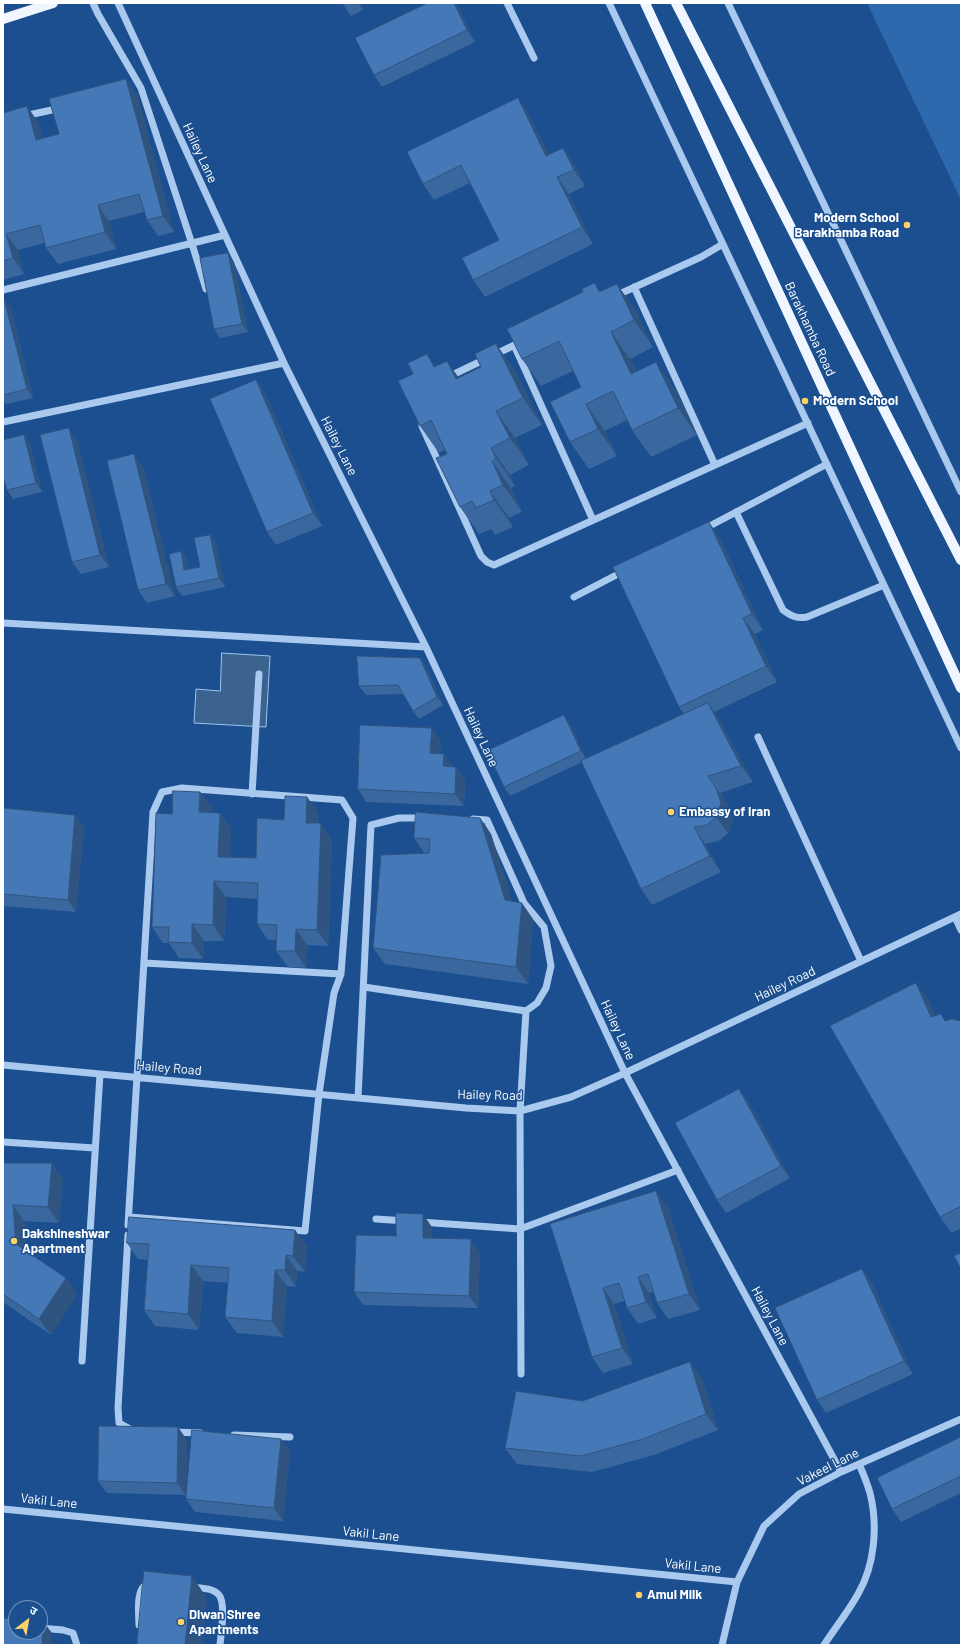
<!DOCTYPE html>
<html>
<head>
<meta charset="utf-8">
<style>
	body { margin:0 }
	#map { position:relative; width:964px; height:1648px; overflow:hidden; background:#1b4f8f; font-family:Barlow,"Noto Sans Devanagari",sans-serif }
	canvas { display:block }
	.frame { position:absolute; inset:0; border:4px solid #fff; pointer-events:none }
	.north { position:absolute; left:8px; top:1600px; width:40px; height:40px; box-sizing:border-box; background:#1b4f8f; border:1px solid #7695bc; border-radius:50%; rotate:31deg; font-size:11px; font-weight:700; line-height:16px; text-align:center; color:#fff }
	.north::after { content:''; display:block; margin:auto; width:14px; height:18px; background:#ffd166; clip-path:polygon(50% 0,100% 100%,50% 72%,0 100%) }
</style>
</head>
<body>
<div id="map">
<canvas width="964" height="1648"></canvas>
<div class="frame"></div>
<div class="north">उ</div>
</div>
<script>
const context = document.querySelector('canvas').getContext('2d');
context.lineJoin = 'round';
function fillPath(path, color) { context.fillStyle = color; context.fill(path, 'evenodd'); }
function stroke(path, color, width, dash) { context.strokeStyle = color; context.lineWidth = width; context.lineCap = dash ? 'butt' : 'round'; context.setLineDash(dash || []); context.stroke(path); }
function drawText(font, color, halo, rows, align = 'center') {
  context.font = font + ' Barlow,sans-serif'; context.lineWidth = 3; context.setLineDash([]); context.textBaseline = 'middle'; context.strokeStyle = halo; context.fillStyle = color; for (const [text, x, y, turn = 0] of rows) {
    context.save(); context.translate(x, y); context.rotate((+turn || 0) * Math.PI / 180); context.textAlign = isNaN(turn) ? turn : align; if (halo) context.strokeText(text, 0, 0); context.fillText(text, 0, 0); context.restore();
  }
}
fillPath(new Path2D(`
	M867,3H961V200Z`), '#2e69ad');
const water = new Path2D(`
	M222,653L270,656L266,727L194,723L196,689L220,691Z`);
fillPath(water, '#3c6290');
stroke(water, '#9cc4f0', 1);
stroke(new Path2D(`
	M93,3L98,14L141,88L192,244L206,289
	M118,3L284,363L426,647L625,1073L841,1472
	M507,3L534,58
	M609,3L961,748
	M728,3L961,492
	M24,116L61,108
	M634,287L715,465
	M3,290L225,235
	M615,296L701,257L723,244
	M514,345L593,520
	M448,377L523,341
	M3,422L284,363
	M422,426L481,556L487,562L494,565L808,423
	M736,512L783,610C791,616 797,619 807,617L884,585
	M704,529L827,464
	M574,597L624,571
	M3,623L426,647
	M758,737L861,961
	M252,794L259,674
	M473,819L487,820L524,903L544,927L551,966L546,988L537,1003L526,1011L520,1111L521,1374
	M955,917L961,930
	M144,963L341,974
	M364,987L526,1011
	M3,1065L466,1108L520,1111L571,1097L625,1073L961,914
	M358,1098L371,825L399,818H425
	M3,1142L95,1148
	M376,1219L406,1221
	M420,1222L520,1229L678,1170
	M128,1225L153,812L162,792L182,788L342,800L353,818L341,974L334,993L319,1094L305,1231L129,1217
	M128,1235L118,1408L119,1423L132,1430
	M82,1361L100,1074
	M172,1432L200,1433
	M234,1435L290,1437
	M3,1509L737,1582
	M192,1587C201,1588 213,1588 219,1595C226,1603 221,1634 220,1645
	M139,1625C139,1613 135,1589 148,1583
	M40,1628L63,1630L73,1633L77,1645
	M722,1645L737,1582L764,1526L799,1494L841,1472L961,1419
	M824,1645C835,1628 848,1612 858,1594C875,1565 878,1525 870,1493C867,1483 863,1473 859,1464`), '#a9c9ee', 7);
stroke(new Path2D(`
	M645,3L961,688
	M676,3L961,560
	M3,19L53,3`), '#f0f6ff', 10);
fillPath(new Path2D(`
	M342,3H360L363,10L351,16Z
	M428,3H456L475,42L382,87L374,75Z
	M137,95L174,232L158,236L147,220L144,212L109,221L116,249L58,264L46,248L45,243L18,250L24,274L3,280V113L38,122L42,138L59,134Z
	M529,115L549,155L563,148L574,164L585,186L569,194L593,244L485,297L473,280L499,240L470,183L434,200L423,184Z
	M234,262L248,332L220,338L214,329Z
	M601,292L636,311L653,347L630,359L636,371L675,389L697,435L651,457L632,430L627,420L605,431L617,456L589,469L570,442L581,387L573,371L541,386L522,359Z
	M3,299H4L11,308L33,398L6,404L3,400Z
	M496,344L515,371L542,425L515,438L529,465L510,475L515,486L511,488L522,512L509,518L513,527L495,535L491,529L479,534L460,507L447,454L445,450L439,453L420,426L436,366L459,377L481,367Z
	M256,380L265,392L322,526L276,545L267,532Z
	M24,435L30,443L42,492L13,499L7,490Z
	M77,440L109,567L81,574L72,562Z
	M143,467L175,596L147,603L138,590Z
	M210,535L216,543L225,587L182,596L176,587L181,551L187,560L188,569L200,567Z
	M720,538L763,630L755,634L777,682L714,712L719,719L753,782L720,793L727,804L733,819L728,833L719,841L705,844L721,872L652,905L641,889L582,762L510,796L504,787L564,715L570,724L586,759L684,714L679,707Z
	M420,658L426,667L443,705L419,719L413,711L403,694L366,695L359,686Z
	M441,741L440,753L444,754L453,767H456L465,780L464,806L366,802L358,789Z
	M200,792L212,808L211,813H220L231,829L230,858H256L284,820L307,797L318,813V823L332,840L328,946L307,945L306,968L288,967L276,951L277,940H268L257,924L258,899L226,897L224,941H204L203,959L179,958L169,943H163L152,927L172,814Z
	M3,808L75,815L84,828L76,912L3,906Z
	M480,818L491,834L512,901L533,919L528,984L385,964L373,948L425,854L414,838Z
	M928,999L935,1016L946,1021H961V1228L952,1233L940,1217Z
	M739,1089L748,1101L790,1178L726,1213L717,1200Z
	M3,1163H52L63,1179L59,1223L24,1221L27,1251L77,1295L51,1335L3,1302Z
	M668,1207L700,1310L668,1319L657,1303L654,1292L649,1293L657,1318L638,1324L627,1308L625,1301L614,1304L633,1364L603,1373L592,1357L550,1224Z
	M432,1227V1238L480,1252L478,1308L363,1305L354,1292L396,1236Z
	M127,1243L307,1246L305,1272L297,1271L296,1287L287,1286L283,1337L237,1333L225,1317L228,1283L203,1281L199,1330L155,1326L144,1310L148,1260L138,1259Z
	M862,1269L871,1281L913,1374L826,1413L817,1400Z
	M690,1362L702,1379L718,1430L654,1455L592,1472L517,1464L505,1448L582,1401Z
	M961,1437V1493L901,1522L892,1509Z
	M281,1439L290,1451L283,1521L195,1512L186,1499Z
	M187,1440L186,1495L107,1493L98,1481Z`), '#3a679d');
fillPath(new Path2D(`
	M358,3H360L363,10Z
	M454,3H456L475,42L467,30Z
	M126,79L137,95L174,232L163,216Z
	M518,98L529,115L558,172L546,156Z
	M27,106L38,122L47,156L36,140Z
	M563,148L574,164L585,186L574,170Z
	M557,177L569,194L593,244L582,227Z
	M98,205L109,221L116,249L105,232Z
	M6,234L18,250L24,274L13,258Z
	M228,253L234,262L248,332L242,324Z
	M595,283L614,310L599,292Z
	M617,284L636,311L653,347L634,320Z
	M4,299L11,308L33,398L27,389Z
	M611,332L630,359L650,401L631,374Z
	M496,344L515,371L542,425L523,398Z
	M427,354L446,381L434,367Z
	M447,361L466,388L456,379Z
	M656,362L675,389L697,435L678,408Z
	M256,380L265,392L322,526L313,513Z
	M586,404L605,431L617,456L598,429Z
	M496,411L515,438L529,465L510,438Z
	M69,428L77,440L109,567L100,555Z
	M24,435L30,443L42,492L36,483Z
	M491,448L510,475L515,486L496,458Z
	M134,454L143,467L175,596L166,584Z
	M492,461L511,488L522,512L503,485Z
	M490,491L509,518L513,527L494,500Z
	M709,522L720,538L763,630L752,614Z
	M210,535L216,543L225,587L219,578Z
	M181,551L187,560L190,579L184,570Z
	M743,618L755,634L777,682L766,666Z
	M420,658L426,667L443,705L437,697Z
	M708,703L719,719L753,782L741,766Z
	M564,715L570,724L587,760L581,751Z
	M432,728L441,741L439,766L430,753Z
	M444,754L453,766L452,779L443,766Z
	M456,767L465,780L464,806L455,794Z
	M716,788L727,804L733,819L728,833L716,817Z
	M200,792L212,808L211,828L199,812Z
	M307,797L318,813L317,839L306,823Z
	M220,813L231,829L230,873L218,857Z
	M75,815L84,828L76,912L68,900Z
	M480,818L491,834L517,916L505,900Z
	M321,823L332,840L328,946L317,930Z
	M694,827L705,844L721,872L710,856Z
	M214,881L226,897L224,941L213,925Z
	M522,903L533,919L528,984L516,967Z
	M192,924L204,941L203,959L192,943Z
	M296,929L307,945L306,968L295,951Z
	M916,983L928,999L943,1033L931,1017Z
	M739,1089L748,1101L790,1178L781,1166Z
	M52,1163L63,1179L59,1223L48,1207Z
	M656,1191L668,1207L700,1310L689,1294Z
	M13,1205L24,1221L28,1260L16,1244Z
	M423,1214L432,1227V1250L423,1238Z
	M295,1230L307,1246L305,1272L293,1256Z
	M471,1239L480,1252L478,1308L469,1296Z
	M286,1255L297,1271L296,1287L285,1270Z
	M191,1265L203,1281L199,1330L188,1314Z
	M862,1269L871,1281L913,1374L904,1361Z
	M275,1270L287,1286L283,1337L272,1321Z
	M638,1277L649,1293L657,1318L646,1302Z
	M66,1278L77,1295L51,1335L39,1319Z
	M603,1288L614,1304L633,1364L622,1348Z
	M690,1362L702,1379L718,1430L706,1414Z
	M178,1427L187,1440L186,1495L177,1483Z
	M281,1439L290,1451L283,1521L274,1508Z
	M192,1576L207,1598L203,1645H185Z
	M43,1621L52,1633L51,1645H42Z`), '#305480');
const building = new Path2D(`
	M428,3H454L467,30L374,75L355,38Z
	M126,79L163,216L147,220L139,194L98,205L105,232L46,248L40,225L6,234L13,258L3,261V113L27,106L36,140L59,134L49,99Z
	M518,98L546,156L563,148L574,170L557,177L582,227L473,280L462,258L499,240L461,165L423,184L407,152Z
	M228,253L242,324L214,329L200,258Z
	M595,283L599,292L617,284L634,320L611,332L631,374L656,362L678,408L632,430L613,391L586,404L598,429L570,442L550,402L581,387L559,341L522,359L507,329L583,292L582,289Z
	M3,299H4L27,389L3,395Z
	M496,344L523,398L496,411L510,438L491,448L496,458L492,461L503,485L490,491L494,500L476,508L472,501L460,507L436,458L447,454L431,420L420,426L398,381L413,374L408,363L427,354L434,367L447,361L456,379L481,367L475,354Z
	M256,380L313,513L267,532L210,399Z
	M69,428L100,555L72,562L40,435Z
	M24,435L36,483L7,490L3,476V440Z
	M134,454L166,584L138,590L107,461Z
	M709,522L752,614L743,618L766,666L679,707L613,567Z
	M210,535L219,578L176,587L169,554L181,551L184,570L200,567L194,538Z
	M357,656L420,658L437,697L413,711L398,685L359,686Z
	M708,703L741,766L708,776L716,788L721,803L716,817L707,825L694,827L710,856L641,889L581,761Z
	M564,715L581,751L504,787L487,751Z
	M360,725L432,728L430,753L444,754L443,766L456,767L455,794L358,789Z
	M173,791L200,792L199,812L220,813L218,857L256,858L257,818L284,820L285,796L307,797L306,823H321L317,930L296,929L295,951H276L277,925L257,924L258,883L214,881L213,925L192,924V943L168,942L169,927H152L156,813L172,814Z
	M3,808L75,815L68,900L3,894Z
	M416,812L480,818L505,900L522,903L516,967L373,948L381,855L429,853L430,839L414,838Z
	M916,983L931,1017L941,1014L945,1021L952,1019L961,1021V1206L940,1217L830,1026Z
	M739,1089L781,1166L717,1200L675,1123Z
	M3,1163H52L48,1207L13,1205L16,1244L66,1278L39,1319L3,1294Z
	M656,1191L689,1294L657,1303L648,1274L638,1277L646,1302L627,1308L619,1283L603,1288L622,1348L592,1357L550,1224Z
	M396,1213L423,1214V1238L471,1239L469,1296L354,1292L356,1235L396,1236Z
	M129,1217L295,1230L293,1256L286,1255L285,1270H275L272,1321L225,1317L229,1268L191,1265L188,1314L144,1310L149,1244L127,1243Z
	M961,1253V1269L954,1256Z
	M862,1269L904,1361L817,1400L775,1308Z
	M690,1362L706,1414L643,1439L581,1456L505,1448L516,1391L582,1401Z
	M99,1426L178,1427L177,1483L98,1481Z
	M192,1430L281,1439L274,1508L186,1499Z
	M961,1437V1476L892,1509L877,1478Z
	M144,1571L192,1576L185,1645H137Z
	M3,1618L16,1619V1632H40V1620L43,1621L42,1645H3Z`);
fillPath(building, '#4478b7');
stroke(building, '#305480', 1);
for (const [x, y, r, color] of [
	[907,225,4,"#ffd166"],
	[805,401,4,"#ffd166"],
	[671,812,4,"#ffd166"],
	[14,1241,4,"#ffd166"],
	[639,1595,4,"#ffd166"],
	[181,1622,4,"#ffd166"]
]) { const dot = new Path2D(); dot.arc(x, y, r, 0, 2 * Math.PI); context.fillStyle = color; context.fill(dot); stroke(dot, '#1b4f8f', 1.5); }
drawText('13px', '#fff', '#1b4f8f', [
	["Hailey Lane",200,153,65],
	["Barakhamba Road",810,329,65],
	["Hailey Lane",339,446,63],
	["Hailey Lane",481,737,65],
	["Hailey Road",785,984,-25],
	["Hailey Lane",618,1030,65],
	["Hailey Road",169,1068,5],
	["Hailey Road",490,1095,1],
	["Hailey Lane",770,1316,62],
	["Vakeel Lane",828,1467,-27],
	["Vakil Lane",49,1501,6],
	["Vakil Lane",371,1534,6],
	["Vakil Lane",693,1566,6]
]);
drawText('bold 13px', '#fff', '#1b4f8f', [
	["Modern School",899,218,"right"],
	["Barakhamba Road",899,233,"right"],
	["Modern School",813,401],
	["Embassy of Iran",679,812],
	["Dakshineshwar",22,1234],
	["Apartment",22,1249],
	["Amul Milk",647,1595],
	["Diwan Shree",189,1615],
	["Apartments",189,1630]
], 'left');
</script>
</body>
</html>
